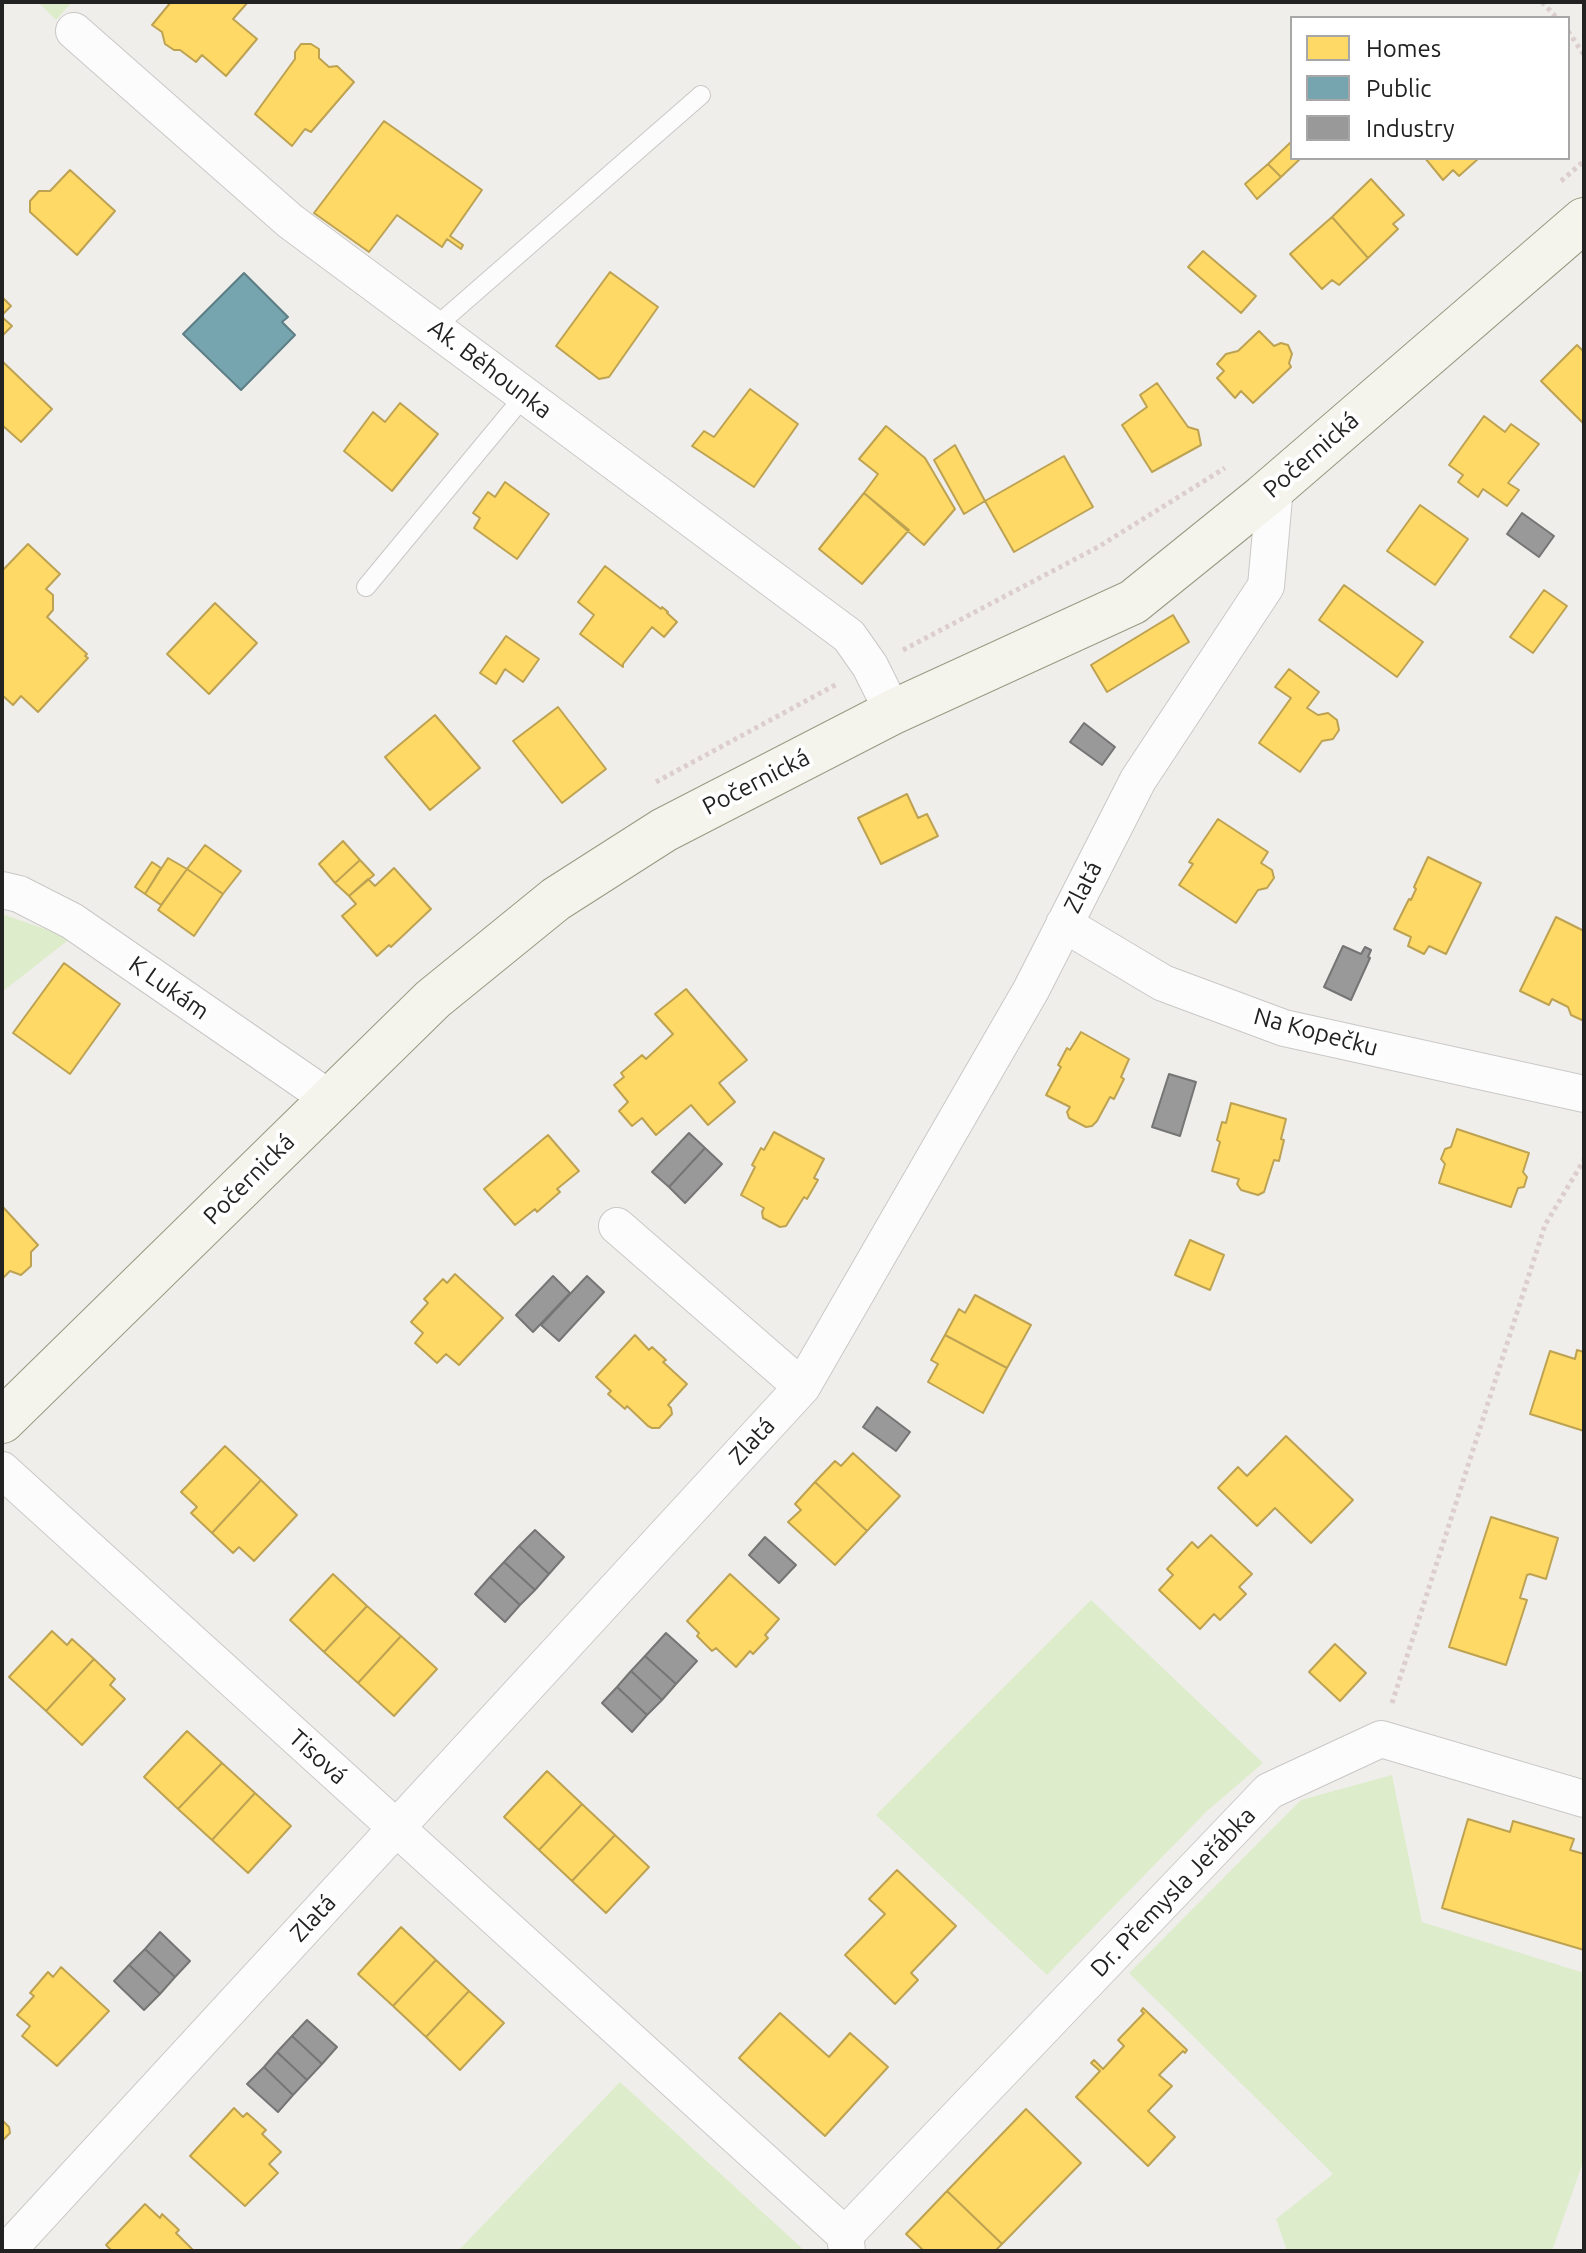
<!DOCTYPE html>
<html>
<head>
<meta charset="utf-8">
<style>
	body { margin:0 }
	#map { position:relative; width:1586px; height:2253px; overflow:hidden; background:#f0eeeb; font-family:Ubuntu,sans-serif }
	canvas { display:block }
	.frame { position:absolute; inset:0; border:4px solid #222; pointer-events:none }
	.legend { position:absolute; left:1290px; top:16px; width:280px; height:144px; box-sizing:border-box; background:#fff; border:2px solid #a7a7a7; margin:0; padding:10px 14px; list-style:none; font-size:24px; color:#222 }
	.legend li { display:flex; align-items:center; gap:16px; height:40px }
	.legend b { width:40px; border:2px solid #a7a7a7 }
</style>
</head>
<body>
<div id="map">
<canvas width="1586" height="2253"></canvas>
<div class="frame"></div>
<ul class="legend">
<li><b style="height:22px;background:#ffd966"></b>Homes</li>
<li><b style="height:22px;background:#76a5af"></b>Public</li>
<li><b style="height:22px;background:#999"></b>Industry</li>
</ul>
</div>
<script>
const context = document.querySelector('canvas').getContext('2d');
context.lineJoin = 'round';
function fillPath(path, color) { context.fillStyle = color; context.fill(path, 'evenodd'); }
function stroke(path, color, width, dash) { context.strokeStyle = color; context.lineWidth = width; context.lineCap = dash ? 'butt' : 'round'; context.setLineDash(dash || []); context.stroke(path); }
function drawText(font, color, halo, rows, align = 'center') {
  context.font = font + ' Ubuntu,sans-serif'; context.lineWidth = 8; context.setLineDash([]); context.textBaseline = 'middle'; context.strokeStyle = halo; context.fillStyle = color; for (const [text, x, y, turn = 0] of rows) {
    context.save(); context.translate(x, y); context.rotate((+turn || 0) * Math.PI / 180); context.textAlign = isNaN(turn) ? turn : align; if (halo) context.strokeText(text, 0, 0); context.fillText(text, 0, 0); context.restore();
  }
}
fillPath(new Path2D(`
	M38,2H72L56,20Z
	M2,914L71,938L2,992Z
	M1091,1600L1263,1763L1207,1811L1047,1975L876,1815Z
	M1392,1775L1422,1922L1584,1973V2159L1552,2251H1287L1276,2219L1333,2174L1129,1973L1301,1800Z
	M620,2082L805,2251H458Z`), '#ddeccb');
const homes = new Path2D(`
	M171,2H248L233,19L257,39L226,76L202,55L196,62L180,50H174L165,44L162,32L152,25Z
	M301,44H311L319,49V58L329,67L337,66L354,82L311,132L305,129L292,146L255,114L295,59V52Z
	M384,121L482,190L450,236L463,245L461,249L447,239L442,247L397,215L369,252L314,213Z
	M1291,142L1292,158H1301L1281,177L1268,164Z
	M1425,158H1479L1459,176L1453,170L1443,180Z
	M1268,164L1281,177L1257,199L1245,184Z
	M70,170L115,211L77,255L30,212V201L39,191H50Z
	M1371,179L1404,215L1393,224L1398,229L1368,258L1332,217Z
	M1332,217L1368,258L1339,285L1332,280L1322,289L1290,254Z
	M1203,251L1256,296L1241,313L1188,267Z
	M610,272L658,307L609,377L599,379L556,346Z
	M2,297L11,306L2,315Z
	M2,317L12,326L2,336Z
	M1259,331L1274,346L1281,343L1288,345L1292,354L1289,363L1291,367L1253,403L1241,391L1235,398L1217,378L1224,371L1217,364L1226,354L1238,351Z
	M1577,345L1584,352V424L1541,381Z
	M2,361L52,409L21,442L2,425Z
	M1157,383L1188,427L1198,430L1201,445L1152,472L1122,425L1147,407L1140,395Z
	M750,389L798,424L754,487L692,446L704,431L714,437Z
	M400,403L438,434L392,491L344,451L373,412L385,422Z
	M1484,416L1505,432L1511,424L1539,444L1508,483L1519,490L1507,506L1483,489L1478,497L1458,482L1463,475L1449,465Z
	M886,426L925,458L955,509L924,545L864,493L878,474L859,459Z
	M955,445L985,501L964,514L934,460Z
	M1064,456L1093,507L1014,552L985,501Z
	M505,482L549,514L517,559L474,528L480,518L473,513L488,492L495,497Z
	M864,493L909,530L862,584L819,549Z
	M1420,505L1468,539L1435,585L1387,551Z
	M28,544L60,574L46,589L53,595V610L47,617L87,654L85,656L88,658L38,712L21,696L13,705L2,695V571Z
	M605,566L661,609L662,607L668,612L667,613L677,622L664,637L652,627L623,664V667L580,634L594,615L578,602Z
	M1344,585L1423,642L1397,677L1319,620Z
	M1544,590L1567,606L1533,653L1510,637Z
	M215,603L257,643L209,694L167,654Z
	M1173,615L1189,642L1107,692L1091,665Z
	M506,636L539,659L523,682L505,669L496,684L480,673Z
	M1289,669L1319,692L1307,708L1318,715L1328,713L1337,720L1339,730L1333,739L1322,741L1300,772L1259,743L1291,698L1275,687Z
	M558,707L606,769L562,803L513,741Z
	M435,715L480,768L430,810L385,757Z
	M907,794L918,818L927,814L938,836L881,864L858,818Z
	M1218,819L1268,852L1261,863L1272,870L1274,878L1267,888L1258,890L1236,923L1179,885L1193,864L1189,862Z
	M343,841L360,860L335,883L319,864Z
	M205,845L241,871L223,894L187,869Z
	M1428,857L1481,883L1446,954L1429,946L1424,954L1408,946L1411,937L1394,929L1409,899L1411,900L1416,889L1414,887Z
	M168,858L187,869L161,905L145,894Z
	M360,860L374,875L349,896L335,883Z
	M152,862L161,868L145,894L135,887Z
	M394,868L431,909L391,947L389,945L377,956L342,916L356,904L349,896L368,879L375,886Z
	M187,869L223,894L194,936L158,910Z
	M1556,917L1584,931V1021L1571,1015L1568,1007L1552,999L1549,1005L1520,991Z
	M64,963L120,1004L70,1074L13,1033Z
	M686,989L747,1060L719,1083L735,1102L708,1125L691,1105L656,1135L642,1118L632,1126L619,1111L628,1102L614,1085L624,1077L621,1073L642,1055L646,1059L673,1034L655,1014Z
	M1081,1032L1129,1059L1121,1077L1124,1079L1114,1099L1110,1097L1097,1121L1092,1126L1086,1127L1069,1118L1067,1112L1070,1107L1046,1095L1061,1067L1058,1065L1067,1048L1070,1050Z
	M1231,1103L1286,1119L1281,1139L1284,1140L1279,1161L1274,1160L1264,1192L1258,1195L1241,1190L1237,1184L1239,1179L1212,1171L1220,1142L1217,1140L1222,1122L1226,1123Z
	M1457,1129L1529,1153L1523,1172L1527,1177L1524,1187L1518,1188L1511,1207L1439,1183L1445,1164L1441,1159L1445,1149L1451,1147Z
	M774,1132L824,1159L814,1178L818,1180L807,1199L804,1197L786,1226L780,1227L763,1218L762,1212L764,1208L741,1195L755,1167L752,1165L761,1148L764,1150Z
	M548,1135L579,1171L557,1189L560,1192L537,1212L535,1209L515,1225L484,1189Z
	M2,1206L38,1245L31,1252V1266L21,1275L10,1271L2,1279Z
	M1190,1240L1224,1255L1210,1290L1175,1275Z
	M455,1274L503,1318L459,1365L446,1354L437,1363L415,1343L423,1333L411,1322L428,1303L424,1299L443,1279L447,1283Z
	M975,1295L1031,1325L1007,1368L945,1335L959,1309L965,1313Z
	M635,1335L649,1350L652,1347L666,1360L663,1362L687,1384L668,1405L671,1408L672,1414L659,1428H652L648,1426L627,1406L625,1409L608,1394L611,1391L596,1377Z
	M945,1335L1007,1368L983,1413L928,1382L938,1364L931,1360Z
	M1577,1350L1584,1352V1431L1530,1414L1550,1351L1575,1359Z
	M1286,1436L1353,1500L1311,1543L1275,1508L1257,1526L1218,1488L1238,1467L1247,1476Z
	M225,1446L261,1480L212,1533L191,1513L197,1507L181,1492Z
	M853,1453L900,1496L867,1531L815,1482L835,1461L841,1466Z
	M261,1480L297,1515L254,1561L239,1547L233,1553L212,1533Z
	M815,1482L867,1531L835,1565L788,1522L801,1510L795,1504Z
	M1491,1517L1558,1538L1546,1579L1530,1574L1527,1575L1520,1598L1527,1600L1506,1665L1449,1647Z
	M1211,1535L1252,1574L1239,1587L1246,1594L1220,1620L1214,1614L1200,1629L1159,1590L1173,1575L1167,1569L1192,1542L1198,1548Z
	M333,1574L367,1606L324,1652L290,1620Z
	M730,1574L779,1619L765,1635L768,1638L753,1654L750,1651L736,1667L716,1648L712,1651L697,1636L699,1633L687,1621Z
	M367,1606L401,1636L358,1683L324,1652Z
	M52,1631L67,1645L72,1639L94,1659L46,1711L9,1677Z
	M401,1636L437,1669L394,1716L358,1683Z
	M1335,1644L1366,1673L1340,1701L1309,1672Z
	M94,1659L115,1679L110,1685L125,1699L82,1745L46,1711Z
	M187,1731L222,1763L178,1809L144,1777Z
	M222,1763L255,1793L212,1840L178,1809Z
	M547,1771L582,1804L539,1850L504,1817Z
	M255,1793L291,1826L248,1873L212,1840Z
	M582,1804L615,1835L572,1881L539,1850Z
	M1468,1819L1510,1832L1513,1821L1574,1839L1570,1850L1584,1854V1950L1442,1908Z
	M615,1835L649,1867L606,1913L572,1881Z
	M897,1870L956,1926L911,1973L918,1980L895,2004L845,1955L885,1914L869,1899Z
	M401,1927L436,1960L393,2006L358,1974Z
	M436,1960L469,1991L426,2037L393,2006Z
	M61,1967L109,2011L57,2066L22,2036L30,2026L17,2015L34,1996L30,1993L48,1972L53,1977Z
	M469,1991L504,2023L460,2070L426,2037Z
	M1143,2008L1187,2050L1185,2053L1183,2051L1159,2075L1172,2086L1148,2111L1175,2137L1148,2166L1076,2097L1100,2071L1091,2063L1094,2060L1103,2069L1124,2046L1118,2040L1144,2013L1141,2011Z
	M780,2013L829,2057L850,2033L888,2067L825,2136L739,2058Z
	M234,2108L243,2117L247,2113L266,2130L262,2134L281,2152L269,2164L278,2173L245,2206L190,2156Z
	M1026,2109L1081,2163L1002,2244L947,2191Z
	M2,2120L9,2127L10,2133L2,2141Z
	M947,2191L1002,2244L995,2251H924L906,2234Z
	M145,2204L160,2218L162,2214L179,2230L176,2233L194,2251H112L106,2245Z`);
fillPath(homes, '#ffd966');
stroke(homes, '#bda252', 2);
const public = new Path2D(`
	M244,273L288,317L282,322L295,335L241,390L183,334Z`);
fillPath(public, '#76a5af');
stroke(public, '#5d7e85', 2);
const industry = new Path2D(`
	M1522,513L1554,536L1539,557L1507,534Z
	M1084,723L1115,747L1102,765L1070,742Z
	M1343,946L1361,954L1365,947L1371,950L1368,957L1370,958L1351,1000L1324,987Z
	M1169,1074L1196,1082L1180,1136L1152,1127Z
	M689,1133L705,1148L669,1187L652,1172Z
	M705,1148L722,1164L685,1203L669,1187Z
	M553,1276L570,1293L533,1332L516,1315Z
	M587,1276L604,1292L559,1341L541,1325Z
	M877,1407L910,1432L896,1451L863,1427Z
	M535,1530L564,1557L549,1574L519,1546Z
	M765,1537L796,1565L779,1583L749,1555Z
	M519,1546L549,1574L535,1590L504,1562Z
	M504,1562L535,1590L520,1605L490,1577Z
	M490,1577L520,1605L505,1622L475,1594Z
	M666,1633L697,1661L676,1684L645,1656Z
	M645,1656L676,1684L662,1700L631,1671Z
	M631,1671L662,1700L647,1715L617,1687Z
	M617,1687L647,1715L632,1732L602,1703Z
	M160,1932L190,1961L175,1977L145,1949Z
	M145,1949L175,1977L160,1994L129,1965Z
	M129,1965L160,1994L144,2010L114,1981Z
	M307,2020L337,2047L322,2064L292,2036Z
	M292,2036L322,2064L307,2080L277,2052Z
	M277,2052L307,2080L293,2095L264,2067Z
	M264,2067L293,2095L278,2112L247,2084Z`);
fillPath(industry, '#999');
stroke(industry, '#757575', 2);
const lane = new Path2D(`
	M434,328L701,95
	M366,587L525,395`);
const street = new Path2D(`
	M74,31L290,221L849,636L870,666L893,712
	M2,890L19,894L72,921L330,1099
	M1064,924L1163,983L1284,1028L1584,1094
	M617,1226L802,1387
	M2,1470L845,2235L847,2251
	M845,2235L1269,1791L1381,1739L1584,1799
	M7,2251L802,1387L1031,990L1138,780L1266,586L1275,487`);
const secondary = new Path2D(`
	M2,1421L433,999L556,899L664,830L893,712L1133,602L1263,497L1584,220`);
stroke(lane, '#c9c8c7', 20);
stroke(street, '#c9c8c7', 38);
stroke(secondary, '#999a82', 46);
stroke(new Path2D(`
	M1542,2L1557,18
	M1568,31L1584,55
	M1561,181L1584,161
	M903,650L1098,547L1225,468
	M656,782L837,684
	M1392,1703L1545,1225L1584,1160`), '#dccecd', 5, [4, 4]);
stroke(lane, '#fdfcfc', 18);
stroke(street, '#fdfcfc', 36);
stroke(secondary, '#f4f4ed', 44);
drawText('24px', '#222', '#fff', [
	["Ak. Běhounka",490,369,37],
	["Počernická",1311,455,-41],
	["Počernická",756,782,-27],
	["Zlatá",1083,887,-63],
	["K Lukám",169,988,35],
	["Na Kopečku",1316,1032,15],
	["Počernická",249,1179,-45],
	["Zlatá",752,1441,-47],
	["Tisová",318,1757,42],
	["Dr. Přemysla Jeřábka",1173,1892,-46],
	["Zlatá",313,1918,-47]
]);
</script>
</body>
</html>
